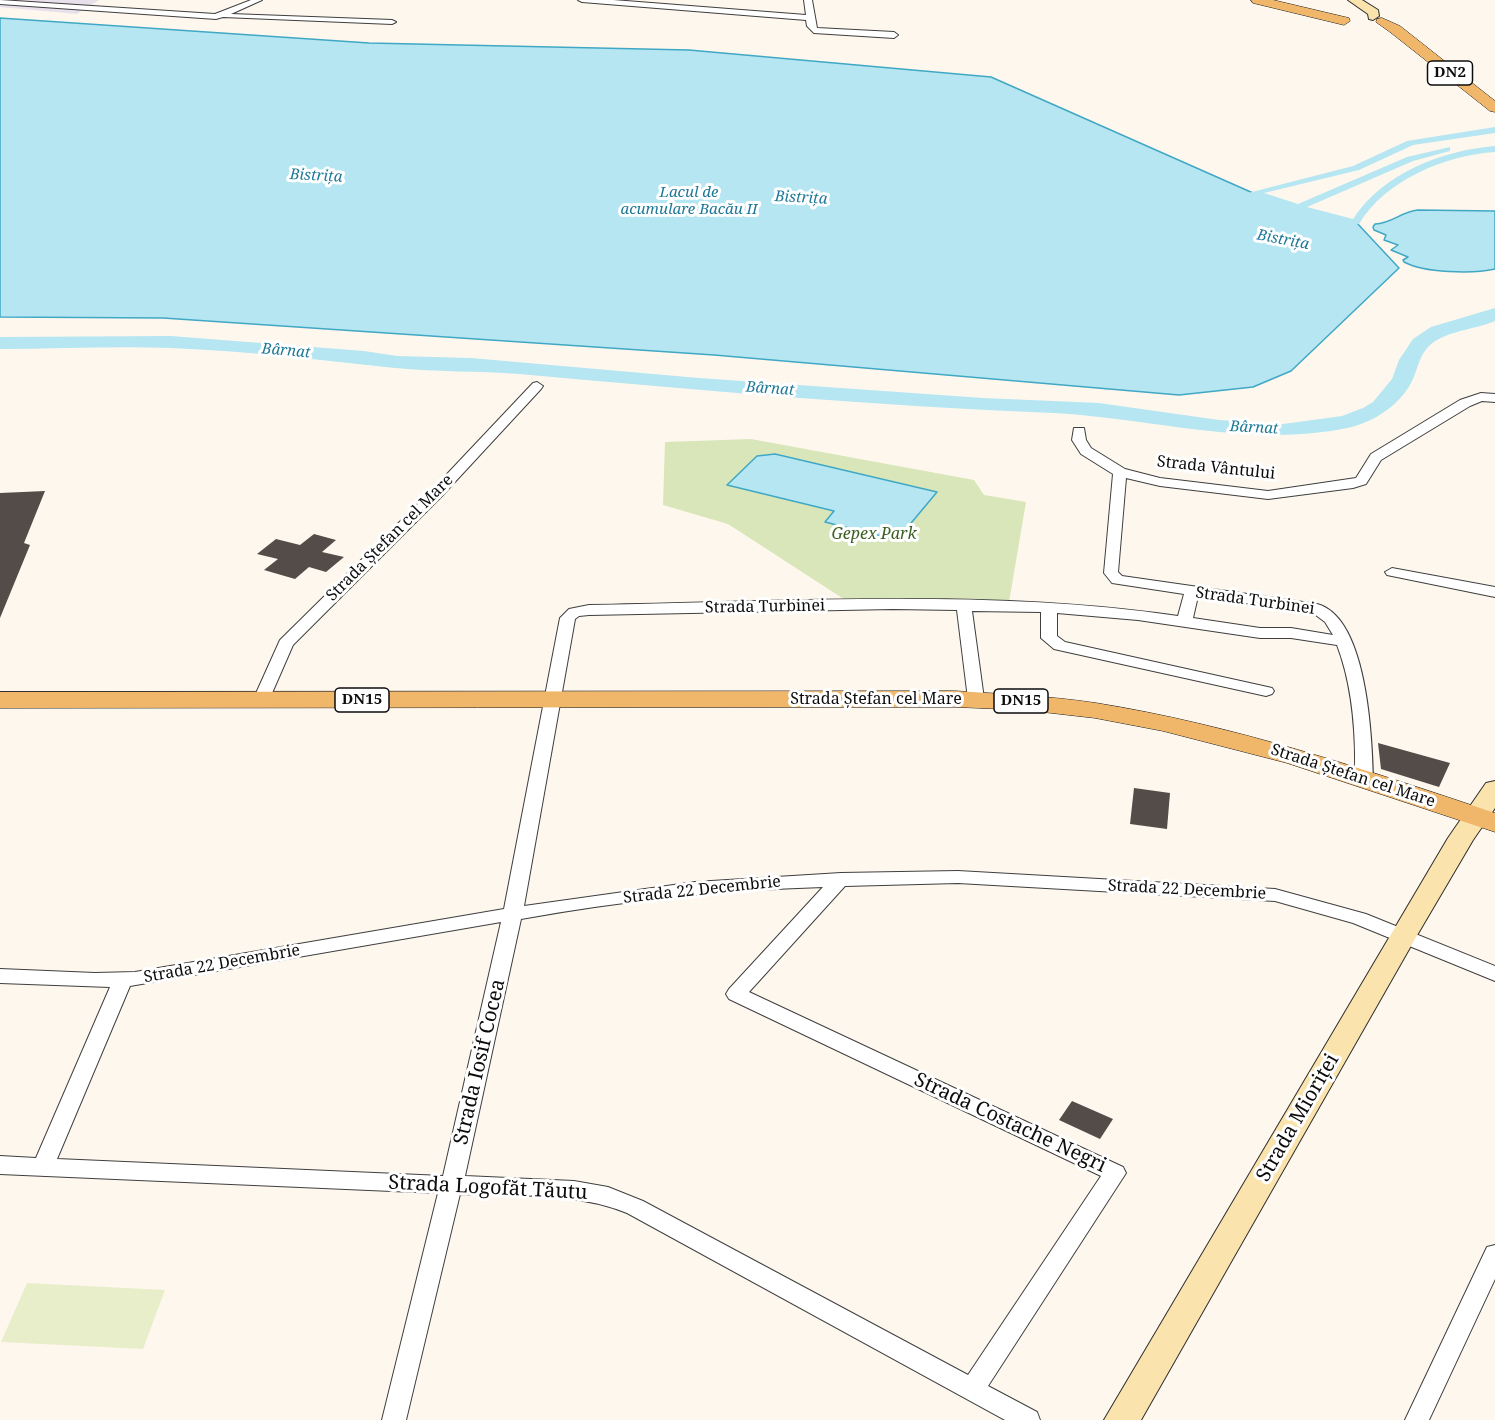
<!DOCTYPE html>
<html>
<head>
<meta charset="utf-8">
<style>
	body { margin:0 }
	canvas { display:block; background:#fef7ed }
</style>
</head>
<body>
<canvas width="1495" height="1420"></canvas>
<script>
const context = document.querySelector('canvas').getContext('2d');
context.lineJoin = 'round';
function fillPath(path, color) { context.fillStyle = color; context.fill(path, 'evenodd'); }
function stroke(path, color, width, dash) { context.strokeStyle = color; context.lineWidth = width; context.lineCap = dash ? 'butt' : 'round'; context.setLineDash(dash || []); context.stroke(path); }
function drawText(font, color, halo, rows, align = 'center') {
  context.font = font + ' "Noto Serif",serif'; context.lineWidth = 6; context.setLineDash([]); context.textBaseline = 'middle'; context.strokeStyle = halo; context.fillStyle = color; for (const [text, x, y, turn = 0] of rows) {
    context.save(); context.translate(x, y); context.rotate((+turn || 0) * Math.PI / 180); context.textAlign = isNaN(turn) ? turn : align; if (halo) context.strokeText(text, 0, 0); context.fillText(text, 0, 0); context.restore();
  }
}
fillPath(new Path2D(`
	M0,0H99L77,14L0,7Z`), '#e8e1eb');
fillPath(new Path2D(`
	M751,439L974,480L984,495L1026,502L1008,608L853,605L728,524L663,505L665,442Z`), '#d8e6b9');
fillPath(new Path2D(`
	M27,1283L165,1290L143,1349L1,1342Z`), '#e8eeca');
const water = new Path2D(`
	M0,18L369,43L689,50L991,77L1253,193L1346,222H1356L1399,268L1291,371L1253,387L1179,395L714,355L163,318L0,317Z
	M1418,210L1495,211V269C1473,274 1424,273 1404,262L1403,260L1408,257L1391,250L1398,245L1384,240L1386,235L1374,230L1373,227L1375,224C1393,223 1400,212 1418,210Z
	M775,454L937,492L897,540L825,522L834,511L727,485L757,456Z`);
fillPath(water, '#b5e6f2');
stroke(water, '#40a8c4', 1.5);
fillPath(new Path2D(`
	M1495,127V133L1413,145L1359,170L1264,193L1298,204L1407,157L1450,147V151L1413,161L1307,207L1353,219C1383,173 1443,150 1495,146V152C1446,155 1385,180 1359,224C1344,227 1260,202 1248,193L1353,166L1407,141Z`), '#b5e6f2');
fillPath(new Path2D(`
	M1495,308V321C1474,330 1448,330 1430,345C1420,354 1418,367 1413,379C1402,404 1373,423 1347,428C1249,448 1151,418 1053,413C875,406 697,390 519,374C478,371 436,372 395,368C321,360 246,351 171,348C114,346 57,349 0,349V337L171,336L364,351L397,356L471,358L699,378L983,398L1099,403L1219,420L1283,424L1342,416L1363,408L1373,402L1392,379L1399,360L1413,339L1431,327Z`), '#b5e6f2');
fillPath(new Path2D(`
	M45,491L24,543L30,545L0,618V493Z
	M314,534L336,540L322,552L344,557L326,572L309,567L295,579L264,570L278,559L257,554L276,539L300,545Z
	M1378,743L1450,763L1439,787L1381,769Z
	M1134,788L1170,793L1167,829L1130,824Z
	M1072,1101L1113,1119L1100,1139L1059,1120Z`), '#544c49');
const minor = new Path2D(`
	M0,0L215,14L251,0H262L231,14L392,20L396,22L392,24L223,17L216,19L0,4Z
	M578,0H613L806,15L804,0H812L817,28L894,32L898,35L894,38L814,33L807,26L806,20L582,2Z
	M537,382L543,386L541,389L441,497L293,645L269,700L267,703H255L253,700L280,640L431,491L533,383Z
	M1481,393L1495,394V402L1482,401L1470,406L1381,460L1366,484L1353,488L1268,499L1160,486L1126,478L1118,572L1122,576L1317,604C1367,617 1372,736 1373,778L1370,782H1358L1355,778C1356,733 1353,687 1337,645L1291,638H1260L1138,620L1057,613V636L1065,642L1272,688L1274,691L1272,694L1266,696L1054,649L1041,638V612L972,611L984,699L976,704L968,699L957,610L893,609L589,615L579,616L575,619L524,906L695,882L841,873L958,871L1275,889L1366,914L1495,966V981L1353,923L1275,901L958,883L845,886L749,992L1123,1167L1126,1173L988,1386L1037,1412L1040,1420H1005L627,1213C575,1192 516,1196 460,1194L406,1420H382L438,1193L0,1174V1156L36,1158L110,987L0,983V969L95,973L135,972L504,909L560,618L569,609L589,605C784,602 986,588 1178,616L1184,594L1112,583L1104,573L1113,474L1081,454L1072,440L1074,428H1084L1086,440L1091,448L1125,469L1160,478L1268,491L1356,478L1371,454L1460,400ZM1198,596L1313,613L1325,622L1333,635L1291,628H1260L1193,618ZM823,887L729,989L726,994L729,999L1101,1176L968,1375L643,1201L608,1187L574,1181L465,1176L521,919C621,901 722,890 823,887ZM501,922L443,1176L57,1159L130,986Z
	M1392,568L1495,587V597L1387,575L1385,572Z
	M1495,1245V1279L1429,1420H1405L1487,1247Z`);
const secondary = new Path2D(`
	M1348,0H1362L1378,10L1379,16L1373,20L1369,19L1368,14Z
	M1495,781V808L1473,840L1416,937L1141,1420H1104L1448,838L1486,783Z`);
const primary = new Path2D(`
	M1251,0H1273L1349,18L1350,21L1344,25L1253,3Z
	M1382,18L1400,26L1495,101V112L1490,111L1390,32L1376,22L1377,19Z
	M955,691C1002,694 1049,696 1096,703C1233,725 1364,769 1495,813V832L1287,763L1163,731L1095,718L1025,710L955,707L0,708V692Z`);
stroke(minor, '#3f3f3f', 2);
stroke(secondary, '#2e2e2e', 2);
stroke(primary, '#1d1d1d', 1);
fillPath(minor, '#fff');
fillPath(secondary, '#fae3ac');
fillPath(primary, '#f0b76b');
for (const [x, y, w] of [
	[1450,73,45],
	[362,700,54],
	[1021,701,54]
]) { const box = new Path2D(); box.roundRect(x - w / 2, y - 12, w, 24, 4.5); context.fillStyle = '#fff'; context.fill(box); stroke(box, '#0c0c0c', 1.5); }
drawText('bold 15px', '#0c0c0c', null, [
	["DN2",1450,73],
	["DN15",362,700],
	["DN15",1021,701]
]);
drawText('italic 15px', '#1e7896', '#fff', [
	["Bistrița",316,176,3],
	["Lacul de",689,193],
	["acumulare Bacău II",689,210],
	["Bistrița",801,198,3],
	["Bistrița",1283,240,11],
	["Bârnat",286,351,5],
	["Bârnat",770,389,4],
	["Bârnat",1254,428,3]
]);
drawText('16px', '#0c0c0c', '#fff', [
	["Strada Vântului",1216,468,6],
	["Strada Ștefan cel Mare",390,538,-45],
	["Strada Turbinei",1255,601,8],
	["Strada Turbinei",765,607,-1],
	["Strada Ștefan cel Mare",876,699],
	["Strada Ștefan cel Mare",1353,776,18],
	["Strada 22 Decembrie",702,890,-6],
	["Strada 22 Decembrie",1187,890,3],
	["Strada 22 Decembrie",222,964,-10]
]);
drawText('italic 16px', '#3a5f21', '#fff', [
	["Gepex Park",874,534]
]);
drawText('20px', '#0c0c0c', '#fff', [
	["Strada Iosif Cocea",480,1062,-77],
	["Strada Mioriței",1298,1118,-60],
	["Strada Costache Negri",1010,1123,25],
	["Strada Logofăt Tăutu",488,1188,3]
]);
</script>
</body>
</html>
